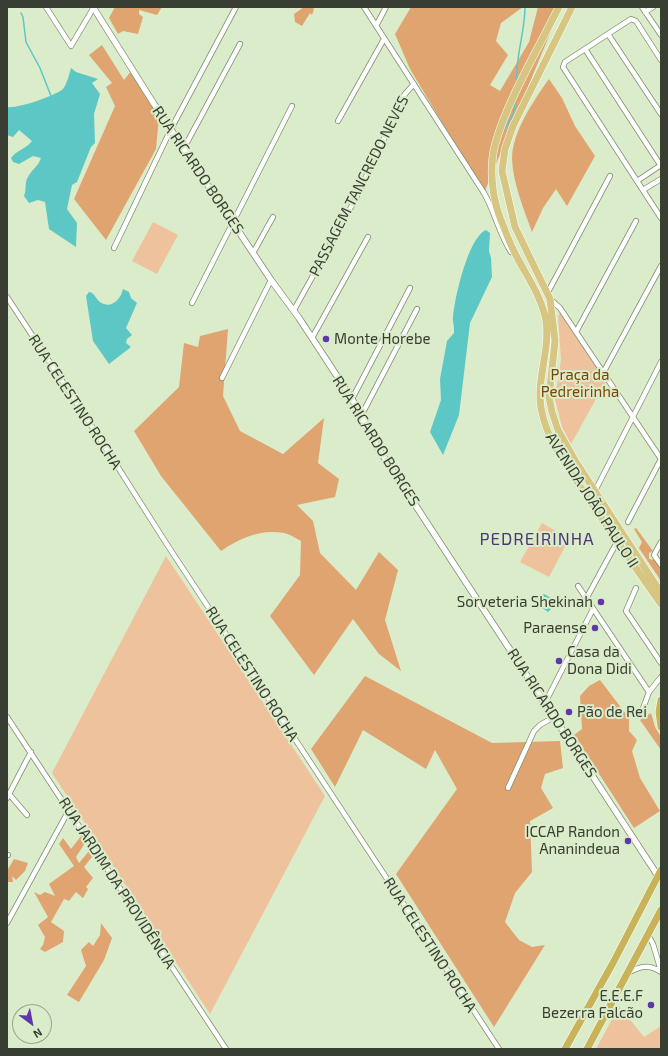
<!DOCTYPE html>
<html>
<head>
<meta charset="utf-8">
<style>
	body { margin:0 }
	#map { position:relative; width:668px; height:1056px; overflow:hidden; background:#dbecca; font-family:"Exo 2",sans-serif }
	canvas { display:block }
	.frame { position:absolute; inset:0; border:8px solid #383f32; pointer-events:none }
	.north { position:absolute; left:12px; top:1004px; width:40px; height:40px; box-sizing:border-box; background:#dbecca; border:1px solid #9aa78d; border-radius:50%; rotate:148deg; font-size:11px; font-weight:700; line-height:16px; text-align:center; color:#383f32 }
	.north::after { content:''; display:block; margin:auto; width:14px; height:18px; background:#6035ac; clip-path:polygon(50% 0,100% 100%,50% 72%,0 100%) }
</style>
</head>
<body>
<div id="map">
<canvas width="668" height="1056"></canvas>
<div class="frame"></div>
<div class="north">N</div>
</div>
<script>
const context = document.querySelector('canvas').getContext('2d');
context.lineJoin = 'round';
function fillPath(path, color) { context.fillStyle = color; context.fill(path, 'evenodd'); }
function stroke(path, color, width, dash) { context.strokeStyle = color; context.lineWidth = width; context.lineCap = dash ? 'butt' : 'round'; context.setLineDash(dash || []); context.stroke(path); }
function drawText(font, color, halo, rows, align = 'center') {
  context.font = font + ' "Exo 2",sans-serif'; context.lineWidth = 4; context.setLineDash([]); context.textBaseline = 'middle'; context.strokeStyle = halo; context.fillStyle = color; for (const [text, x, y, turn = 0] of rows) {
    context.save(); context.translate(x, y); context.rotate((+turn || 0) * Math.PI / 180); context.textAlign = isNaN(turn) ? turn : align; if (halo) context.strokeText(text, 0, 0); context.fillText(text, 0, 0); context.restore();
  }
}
fillPath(new Path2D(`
	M153,222L178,235L157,274L132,261Z
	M560,313L606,381L571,444L562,427L555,399L561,360L558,316Z
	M542,523L569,539L549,577L520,562Z
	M166,556L325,796L210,1014L52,773Z
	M619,1006L644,1037L661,1026V1049H596Z`), '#eec29c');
fillPath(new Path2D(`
	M115,7H162L157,15L139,10V14L143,17L138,34L123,31L118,34L109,18Z
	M304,7H312L314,9L312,15L310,13L302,26L295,22L294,14Z
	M411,7H523L501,23L496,41L508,55L490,85L500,91L529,42L538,7H561L484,193L410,69L395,34Z
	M102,45L124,80L132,70L159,117L156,149L106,240L74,199L115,106L106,87L112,83L89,55Z
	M549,79L562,98L575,126L595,156L567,206L556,189L543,208L532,232C524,209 513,184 512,159C512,132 534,100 549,79Z
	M228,329L223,396L240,431L283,454L324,418L318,463L339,479L335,497L297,505L313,521L320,553L356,590L379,552L398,570L385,620L401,671L379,654L353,619L314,675L270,616L300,575L301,541C296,538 289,534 284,533C260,529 240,538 221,551L161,476L134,431L179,387L184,343L198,347L200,336Z
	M636,528L653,551L649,553V559L655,560L661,569V581L639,548L642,542L634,529Z
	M365,676L492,743L560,741L563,768L545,774L541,788L553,808L530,821L532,872L515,893L505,922L519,940L532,947L545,945L494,1027L396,874L457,789L435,750L426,769L363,730L335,787L311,749Z
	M600,680L629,718V731L637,740L632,751L640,778L660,811L634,828L574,735L582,729L580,696L589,686Z
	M651,713L655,727L661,737V750L640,720Z
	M81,836L85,843L76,857L79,863L89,851L92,857L84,867L93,878L86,887L88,889L83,898L76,892L69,901L64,899L51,922L64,931L63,942L45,952L40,949L43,945L45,937L38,925L48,917L34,892L40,895L45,892L55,896L49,884L74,866L59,844L63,838L71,849Z
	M14,859L28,863L25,871L16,880L12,876L13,882H7V871Z
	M101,923L112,938L104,960L79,1002L67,995L86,966L81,950L89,942L93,946L100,935Z`), '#dfa470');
fillPath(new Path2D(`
	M71,68L76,72L98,79L92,83L100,94L94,114L95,143L91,147L77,182L72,185L67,209L77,223L76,247L49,229L45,202L38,200L29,203L24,196C27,189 24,183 28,177C32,169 38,167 41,158L33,156L19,164L13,162L11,158C17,150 26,149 32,141L19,130L13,137L7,135V107C17,109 55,96 63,89C67,84 69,75 71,68Z
	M486,230L490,233L489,251L491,258L492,277L470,323L459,415L443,455L430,432L441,400L440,379L447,341L454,333C454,329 454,326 453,321C453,303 468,237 486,230Z
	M123,289L129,292L131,298L137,303L126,328L132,335L127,339L126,343L131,347L109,364L93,341L86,296L89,292C95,293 95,298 100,302C111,310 121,299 123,289Z
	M544,594L555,600L553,607L548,612L537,604L538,598Z`), '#5dc7c6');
stroke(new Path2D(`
	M21,13L23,17L26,42L40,68L51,96
	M517,82C515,57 525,33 525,7
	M503,131L513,115L516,98`), '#5dc7c6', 1.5);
const minor = new Path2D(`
	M46,7L71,46L94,7
	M364,7L484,193C495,212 499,234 511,252
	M642,7L661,35
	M645,12L653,7
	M376,26L386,7
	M608,34L661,114
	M585,49L661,166
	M661,60L636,21L631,19L565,62L563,67L661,218
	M338,121L384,39
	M184,148L240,44
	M637,181L661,165
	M643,190L661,179
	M114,248L171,129L236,7
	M253,253L273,217
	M548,292L610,176
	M7,297L91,425L168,546L499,1049
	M550,299L560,308L661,459
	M192,303L292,106
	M294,310L356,198L405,94L414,84
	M576,332L636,221
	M312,338L368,237
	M603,373L661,266
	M222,378L271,280
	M352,399L410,288
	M361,416L417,309
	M595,491L661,362
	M628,522L661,459
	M661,542L654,555L661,565
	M578,586L649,692
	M636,588L626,611L661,663
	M586,599L617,542
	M545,703L593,609
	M642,711L649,692L661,677
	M7,717L226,1049
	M508,788L534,731L540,725L554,717
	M9,794L27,815
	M7,798L31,752
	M7,855H8
	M7,923L69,810
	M648,935L653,944L661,971
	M628,973C640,966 649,964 661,972`);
const tertiary = new Path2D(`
	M93,7L154,104L271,280L299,318L352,399L378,448L658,876`);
const primary = new Path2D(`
	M559,7C538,49 507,101 495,145C489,168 492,198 501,220C506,233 511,247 518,259C528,278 540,295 545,316C552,347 536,377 541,408C547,443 571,472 590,501C613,535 637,570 661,604
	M572,7L513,126L505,149L502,171L515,227L550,299L555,341L549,397L552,412L558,430L576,462L661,593`);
const trunk = new Path2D(`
	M661,700L659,712L661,727
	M565,1049L614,961L661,870
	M587,1049L661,910`);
stroke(minor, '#808f70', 6);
stroke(tertiary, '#808f70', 7);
stroke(primary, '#fff', 8);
stroke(trunk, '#fff', 8);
stroke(minor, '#fff', 4.5);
stroke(tertiary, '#fff', 5.5);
stroke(primary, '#d6c682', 7);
stroke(trunk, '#c8b358', 7);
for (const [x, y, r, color] of [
	[326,339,4,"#6035ac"],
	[601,602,4,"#6035ac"],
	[595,628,4,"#6035ac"],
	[559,661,4,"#6035ac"],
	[569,712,4,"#6035ac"],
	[628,841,4,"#6035ac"],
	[651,1005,4,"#6035ac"]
]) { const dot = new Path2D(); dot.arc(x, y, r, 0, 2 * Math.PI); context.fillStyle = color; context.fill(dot); stroke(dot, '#dbecca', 1.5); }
drawText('15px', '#383f32', '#dbecca', [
	["RUA RICARDO BORGES",198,170,56],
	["PASSAGEM TANCREDO NEVES",359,186,-63],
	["RUA CELESTINO ROCHA",75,402,57],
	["RUA RICARDO BORGES",376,441,58],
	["AVENIDA JOÃO PAULO II",592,500,57],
	["RUA CELESTINO ROCHA",252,674,57],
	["RUA RICARDO BORGES",552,713,57],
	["RUA JARDIM DA PROVIDÊNCIA",117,883,57],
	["RUA CELESTINO ROCHA",430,945,57]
]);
drawText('15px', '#383f32', '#dbecca', [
	["Monte Horebe",334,339,"left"],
	["Sorveteria Shekinah",593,602],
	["Paraense",587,628],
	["Casa da",567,652,"left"],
	["Dona Didi",567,669,"left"],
	["Pão de Rei",577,712,"left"],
	["ICCAP Randon",620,832],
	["Ananindeua",620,849],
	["E.E.E.F",643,996],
	["Bezerra Falcão",643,1013]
], 'right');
drawText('15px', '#7b4501', '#dbecca', [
	["Praça da",580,375],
	["Pedreirinha",580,392]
]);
context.letterSpacing = '1px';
drawText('17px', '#4a3875', '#dbecca', [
	["PEDREIRINHA",537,539]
]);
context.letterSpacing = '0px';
</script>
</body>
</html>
